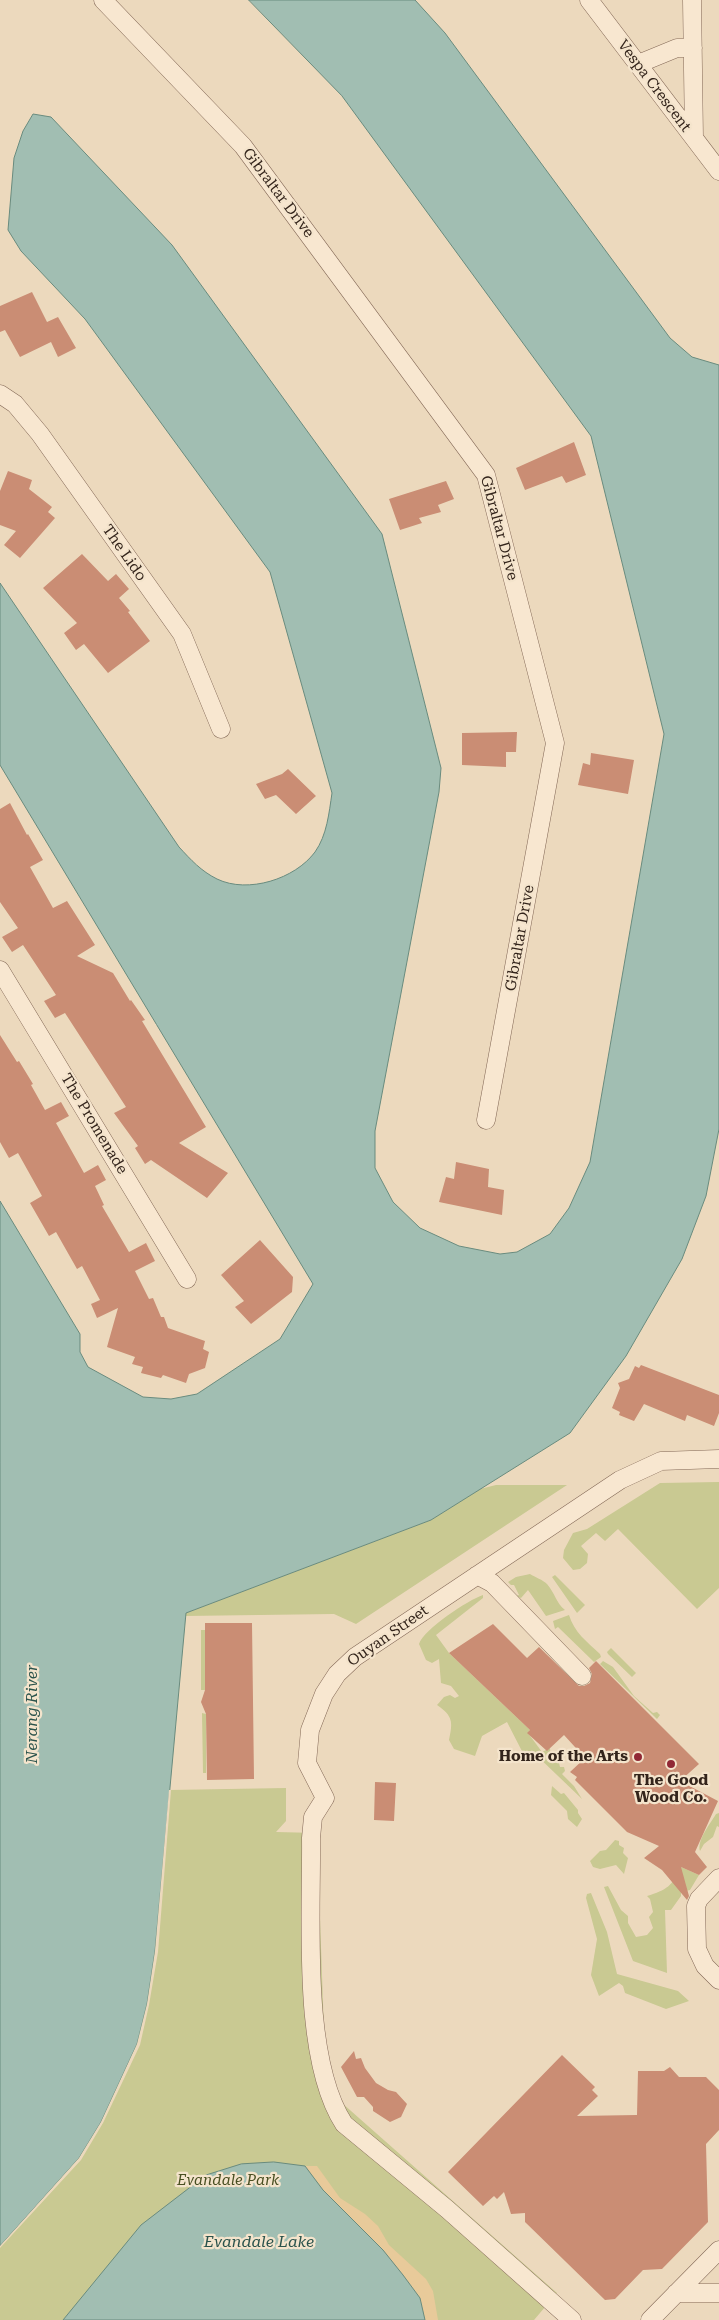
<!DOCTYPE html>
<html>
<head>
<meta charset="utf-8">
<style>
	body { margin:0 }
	canvas { display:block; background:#ecd9bd }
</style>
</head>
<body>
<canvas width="719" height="2320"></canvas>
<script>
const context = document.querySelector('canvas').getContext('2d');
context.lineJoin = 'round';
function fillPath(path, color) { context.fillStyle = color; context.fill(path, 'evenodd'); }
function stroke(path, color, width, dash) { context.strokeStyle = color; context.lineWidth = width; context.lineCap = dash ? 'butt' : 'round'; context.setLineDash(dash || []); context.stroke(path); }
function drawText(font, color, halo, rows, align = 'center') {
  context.font = font + ' "Roboto Serif",serif'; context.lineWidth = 4.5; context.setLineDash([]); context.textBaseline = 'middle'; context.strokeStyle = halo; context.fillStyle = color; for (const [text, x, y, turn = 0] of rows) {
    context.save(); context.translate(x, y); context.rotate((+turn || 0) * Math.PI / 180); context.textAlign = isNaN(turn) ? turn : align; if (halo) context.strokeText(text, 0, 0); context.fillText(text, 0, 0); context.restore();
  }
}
fillPath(new Path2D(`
	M719,1482V1588L697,1609L618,1529L605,1541L596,1533L581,1546L588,1554L587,1563L580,1569L573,1570L563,1558L564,1550L573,1533L587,1529L660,1483Z
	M496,1485H567L356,1624L334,1614L184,1616L186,1613L431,1520L480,1489Z
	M530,1574C535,1577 543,1580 547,1584C555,1593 556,1603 565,1610L546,1616L528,1590L521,1598L516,1596L519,1595L514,1585H511L508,1582L516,1577Z
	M555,1575L585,1605L577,1613L552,1577Z
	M483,1595V1598L436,1635L449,1653L530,1730L528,1733L542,1752L550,1748L551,1761L559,1763L560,1767H564L565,1771L562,1774L574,1786L582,1799L533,1752L526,1759L507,1722L482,1736L475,1756L454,1749L449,1740C453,1722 453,1716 437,1705L444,1697L450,1695L455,1698L459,1696L451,1686L441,1683L439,1659L432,1663L426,1660L419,1644C424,1629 468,1600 483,1595Z
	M569,1615C574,1632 587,1642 600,1654L601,1657L594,1662L558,1627L555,1629L553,1621Z
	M201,1630H205V1690H201Z
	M611,1648L636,1673L632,1677L608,1654L607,1652Z
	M603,1661L613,1667L634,1696L653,1713L657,1712L660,1715L657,1719L600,1664Z
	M202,1713L206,1714V1773H203Z
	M552,1786L561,1794L564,1793L578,1810V1813L582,1819L577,1827L568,1819L567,1811L551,1795Z
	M286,1788V1821L276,1832L317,1833L325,2060L342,2103L557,2293L534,2320H0V2246L79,2158L101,2122L137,2044L147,2004L155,1951L169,1790Z
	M719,1813V1827L717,1826L713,1837L704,1844L700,1851C697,1840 710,1824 716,1814Z
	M615,1840L619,1841V1845L624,1848L623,1853L628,1858L624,1874L616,1865L600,1869L593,1867L590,1861L600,1851L606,1850Z
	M681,1867L699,1875L690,1890L681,1892V1896L671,1910H665L667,1973L633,1961L604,1887L608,1886L621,1910L628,1916V1923L636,1937L647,1935L653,1928L649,1917L653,1912L650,1899L647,1896C667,1890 672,1886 681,1867Z
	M591,1893L607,1932L617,1974L678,1991L689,2001L666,2009L625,1993L623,1986L619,1983L599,1996L591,1975L597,1939L586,1898L587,1894Z`), '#c9c992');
fillPath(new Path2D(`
	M305,2166H317L340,2198L365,2214L378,2226L389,2245L426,2279L433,2291L438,2320H425L420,2298L323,2190Z`), '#e8ca9a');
const water = new Path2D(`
	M249,0H415L445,33L670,338L692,357L719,365V1129L706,1196L682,1259L626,1356L570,1433L431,1520L186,1613L155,1951L147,2004L137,2044L101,2122L79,2158L0,2246V1201L80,1334V1352L88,1367L143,1397L171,1399L197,1394L280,1339L313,1284L0,765V583L179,847C191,860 201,871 217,879C248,894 295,879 315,852C327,835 329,813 332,793L270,572L85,319L21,251L8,230L14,158L23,131L33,114L51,117L172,245L382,534L441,768L439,792L375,1131V1168L393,1202L420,1228L459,1246L500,1254L517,1252L550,1234L569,1208L590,1162L664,734L591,436L342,96Z
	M274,2162L305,2166L323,2190L383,2250L403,2275L420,2298L425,2320H63L141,2225L206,2175L241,2164Z`);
fillPath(water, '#a1beb2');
stroke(water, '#698b7e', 1);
fillPath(new Path2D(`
	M169,1790H171L158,1952L149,2005L140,2045L103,2123L81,2160L0,2248V2246L79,2158L101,2122L137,2044L147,2004L155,1951Z`), '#ecd9bd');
fillPath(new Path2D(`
	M32,292L47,322L58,317L76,348L58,357L51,342L20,357L5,330L0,332V306Z
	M574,442L586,475L566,483L562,476L525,490L516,468Z
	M8,471L32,480L29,489L52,507L48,512L55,518L20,558L4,545L16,531L0,525V491Z
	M446,481L454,499L438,505L441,512L419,518L422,523L400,530L389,499Z
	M82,554L108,581L116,574L129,589L119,598L130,611L128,612L150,641L108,673L84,644L76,650L64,633L77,623L43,588Z
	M517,732L516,752H506V767L462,765V733Z
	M591,753L634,760L628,794L578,785L583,763L590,765Z
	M288,769L316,796L296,814L276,795L265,799L256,784L282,774Z
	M10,803L27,835L28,834L43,860L30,867L53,908L67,901L95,945L77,956L113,973L130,1001L131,1000L145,1020L142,1021L206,1127L179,1143L228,1173L207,1198L151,1160L145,1164L135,1148L138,1146L114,1113L126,1107L65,1013L55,1018L44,1001L56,995L23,945L12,952L2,937L18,928L0,902V809Z
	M0,1035L17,1062L19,1061L33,1084L31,1085L45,1110L61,1102L69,1116L56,1123L84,1173L98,1165L106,1180L95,1186L104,1205L102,1206L129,1252L146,1243L155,1261L135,1271L149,1299L153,1298L161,1317H164L168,1328L205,1341L203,1349L209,1352L205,1368L189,1374L186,1383L163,1375L161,1378L141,1373L143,1367L132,1364L135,1357L107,1347L118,1308L97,1318L91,1304L100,1300L82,1266L77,1269L56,1232L49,1236L30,1203L42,1196L18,1153L9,1158L0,1142Z
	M456,1162L489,1169L488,1187L504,1190L502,1215L439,1202L446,1177L454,1179Z
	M260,1240L293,1277L292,1292L251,1324L235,1307L244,1301L221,1275Z
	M641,1365L719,1395V1413L714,1426L687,1415L685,1421L644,1404L634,1421L619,1415L620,1412L612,1408L620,1388L618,1383L629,1379L635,1366L639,1368Z
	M205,1623H252L254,1779L207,1780L206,1714L201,1702L205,1690Z
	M493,1624L527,1658L539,1647L579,1686H584L590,1683L592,1674L589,1668L596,1661L699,1764L680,1781L718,1801L695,1852L707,1867L699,1875L681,1867L689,1896L687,1900L662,1870L644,1858L659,1846L627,1832L575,1780L577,1777L570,1772L585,1758L564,1735L547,1751L527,1733L530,1730L449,1653Z
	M375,1782L396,1783L394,1821L374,1820Z
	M354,2051L356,2059L361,2058L365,2068L376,2083L388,2090L396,2092L407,2104L401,2117L390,2122L373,2111V2107L364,2097H357L341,2067Z
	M562,2055L595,2087L592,2090L598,2096L577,2116L637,2115L638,2071H664L670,2067L679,2077H706L719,2090V2130L706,2144L708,2222L662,2269L643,2270L615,2299L605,2300L525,2222V2213L511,2214L504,2192L497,2199L494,2196L483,2206L448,2172Z`), '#ca8d74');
const minor = new Path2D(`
	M103,0L243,146L486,475L555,743L486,1120
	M589,0L719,171
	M692,0L694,138
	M638,64L677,48H693
	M0,394L15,404L40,434L182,634L221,729
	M0,970L187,1279
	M477,1575L492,1583L582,1676
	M719,1878L699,1899L696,1906L697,1949L705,1966L719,1980
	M676,2293H719
	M572,2320L447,2209L344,2124C301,2058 312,1917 311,1838L313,1817L325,1798L307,1763L310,1730L324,1694L337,1674L355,1657L620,1480L661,1461L719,1459
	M650,2320L719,2250`);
stroke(minor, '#846957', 19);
stroke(minor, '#f8e7d0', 18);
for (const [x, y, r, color] of [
	[638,1757,5,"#912835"],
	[671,1764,5,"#912835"]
]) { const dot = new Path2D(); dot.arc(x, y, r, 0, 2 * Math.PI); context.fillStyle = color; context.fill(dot); stroke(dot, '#f4e4cc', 2); }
drawText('15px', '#33241b', '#f4e4cc', [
	["Vespa Crescent",654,86,53],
	["Gibraltar Drive",278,193,53],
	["Gibraltar Drive",499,528,75],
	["The Lido",124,553,55],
	["Gibraltar Drive",520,938,-80],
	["The Promenade",94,1124,59],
	["Ouyan Street",388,1636,-35]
]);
drawText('bold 15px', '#33241b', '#f4e4cc', [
	["Home of the Arts",628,1757],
	["The Good",671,1781,"center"],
	["Wood Co.",671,1798,"center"]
], 'right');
drawText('italic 15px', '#494f22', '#f4e4cc', [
	["Evandale Park",228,2181]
]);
drawText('italic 16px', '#2b534c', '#f4e4cc', [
	["Nerang River",32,1714,-90],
	["Evandale Lake",259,2242]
]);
</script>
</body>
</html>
